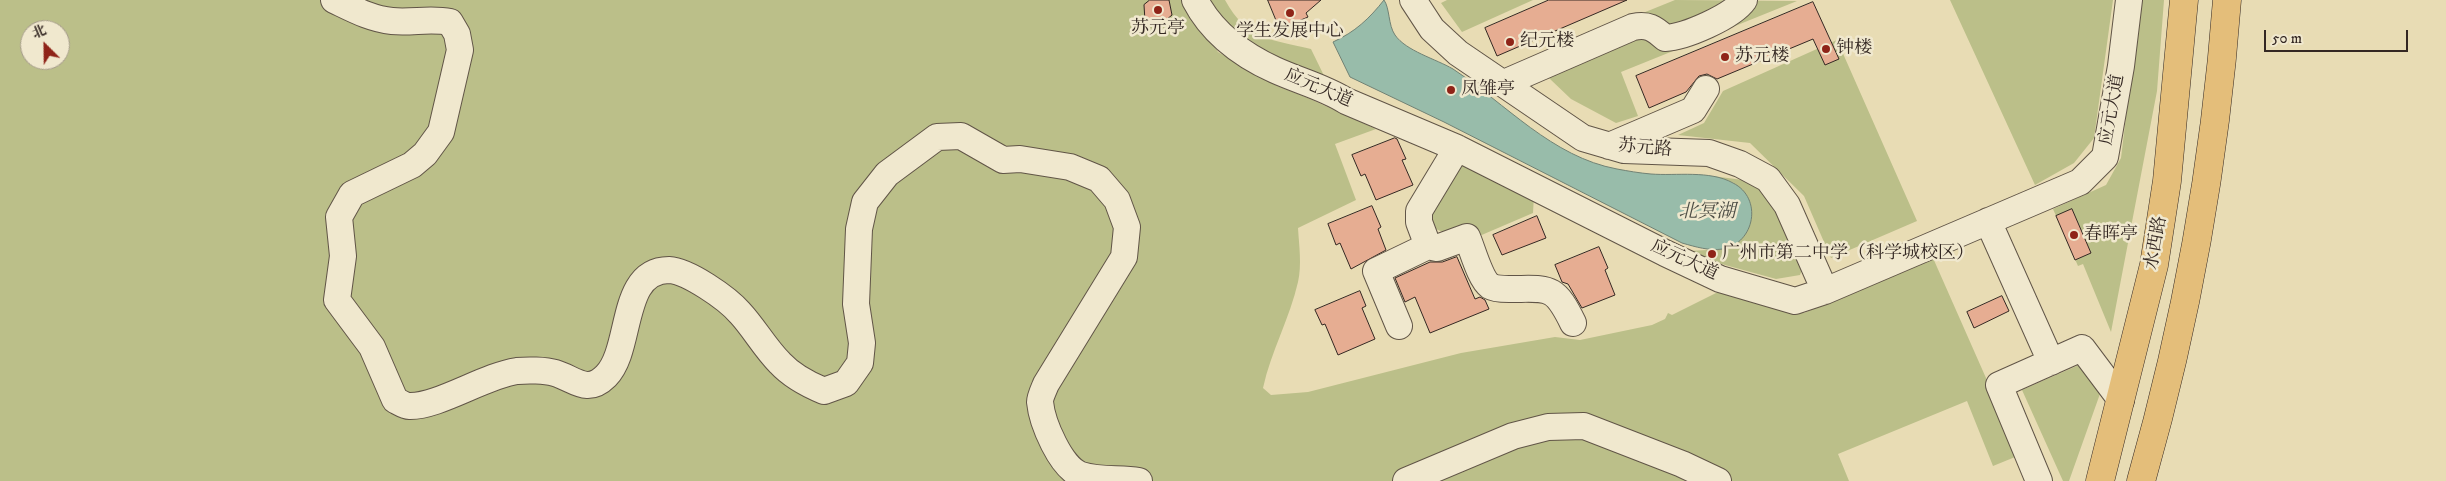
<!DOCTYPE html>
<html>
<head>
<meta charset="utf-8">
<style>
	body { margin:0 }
	#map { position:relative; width:2446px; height:481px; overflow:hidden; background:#e8dcb4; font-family:"IM FELL DW Pica","Noto Serif SC",serif }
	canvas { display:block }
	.north { position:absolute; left:20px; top:20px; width:50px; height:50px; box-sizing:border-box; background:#f0e8ce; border:1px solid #a59b8a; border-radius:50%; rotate:337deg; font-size:14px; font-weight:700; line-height:20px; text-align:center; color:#342823 }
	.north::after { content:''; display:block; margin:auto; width:18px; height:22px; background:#8f2418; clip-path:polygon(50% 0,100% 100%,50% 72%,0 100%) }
	.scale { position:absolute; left:2264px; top:30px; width:144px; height:22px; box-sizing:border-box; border:2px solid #342823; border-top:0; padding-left:6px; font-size:15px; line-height:18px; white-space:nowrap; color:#342823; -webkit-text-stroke:4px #f0e8ce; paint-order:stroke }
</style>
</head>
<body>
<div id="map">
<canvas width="2446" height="481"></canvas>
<div class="north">北</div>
<div class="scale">50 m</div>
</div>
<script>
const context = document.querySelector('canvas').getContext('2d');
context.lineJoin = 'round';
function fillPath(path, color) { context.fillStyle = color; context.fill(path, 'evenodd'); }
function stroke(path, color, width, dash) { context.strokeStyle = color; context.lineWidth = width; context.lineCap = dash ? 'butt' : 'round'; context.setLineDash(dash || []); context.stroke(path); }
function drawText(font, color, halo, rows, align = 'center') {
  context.font = font + ' "IM FELL DW Pica","Noto Serif SC",serif'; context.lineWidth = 5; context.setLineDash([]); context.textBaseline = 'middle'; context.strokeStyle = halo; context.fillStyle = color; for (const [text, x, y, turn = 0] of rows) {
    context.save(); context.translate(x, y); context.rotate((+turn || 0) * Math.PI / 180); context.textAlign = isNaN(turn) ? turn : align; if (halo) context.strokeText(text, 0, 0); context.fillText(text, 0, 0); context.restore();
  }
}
fillPath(new Path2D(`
	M0,0H1184L1218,52L1277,86L1308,98L1376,129L1335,144L1356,200L1298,228C1299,245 1302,265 1298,282C1290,318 1271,351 1263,388L1271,395L1308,392L1461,353L1555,337L1580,340L1652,325L1665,319L1668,313L1672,315L1726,288L1804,313L1933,258L2020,455L1993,466L1967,401L1838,454L1849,481H0ZM30,30H60V60H30Z
	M1210,0H1225C1247,40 1270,39 1311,49L1329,86L1260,59L1222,20Z
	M1447,0H1533L1462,32L1441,3Z
	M1675,0L1797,1L1621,72L1638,116L1616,123L1571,99L1529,59Z
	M1950,0H2113L2094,138L2074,163L2035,185Z
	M2140,0H2164L2157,91L2111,332L2083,264L2078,266L2053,209L2106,185L2121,158Z
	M1837,40L1917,221L1831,258L1804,196L1750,143L1678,135L1704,123L1723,91Z
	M1460,161L1534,195L1533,213L1477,237L1447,234L1427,225V213Z
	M1712,176L1743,180L1764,191L1805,262L1800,275L1776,279L1707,260L1689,251L1725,249L1734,183Z
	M2088,361L2101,391L2069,481H2063L2022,390Z`), '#bbbf89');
const water = new Path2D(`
	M1384,0C1390,8 1388,25 1395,35C1406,51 1436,59 1453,69C1506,104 1552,157 1617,169C1628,171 1639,173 1651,174C1676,176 1710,170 1733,183C1763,198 1755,243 1723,249C1709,251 1696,247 1682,243L1444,122L1350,77L1333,42C1355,32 1369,19 1384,0Z`);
fillPath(water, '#98bcaa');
stroke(water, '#708174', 1);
const building = new Path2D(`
	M1150,0H1169L1172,15L1160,25L1145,21L1144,5Z
	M1268,0H1321L1306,13L1308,17L1280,29Z
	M1549,0H1627L1497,56L1485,28Z
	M1813,2L1839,59L1825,65L1813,39L1717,79L1707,74L1699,76L1686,92L1649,108L1636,76Z
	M1395,138L1397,139L1406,159L1402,160L1413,185L1376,200L1365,174L1361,176L1352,155Z
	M1372,206L1381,227L1378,229L1386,250L1351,269L1340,243L1336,245L1328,224Z
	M2072,209L2091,253L2075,260L2056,216Z
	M1537,216L1546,238L1502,255L1493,235Z
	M1599,247L1608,268L1605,270L1615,295L1582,308L1568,284L1562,282L1555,265Z
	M1457,257L1475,299L1480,297L1485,300L1489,309L1430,333L1415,297L1405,302L1395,278L1430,262H1442Z
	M1360,291L1366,306L1362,308L1375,339L1338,355L1325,324L1322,325L1315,310Z
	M2002,296L2009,311L1974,328L1967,312Z`);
fillPath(building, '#e6ad92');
stroke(building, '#342823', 1);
const minor = new Path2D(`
	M334,0C353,9 371,19 392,21C412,23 430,18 450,22L457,34L460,50L441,132L425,154L412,165L352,194L339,217L343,256L337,300L372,347L395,400C399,402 405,406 409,406C438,407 484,376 517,371C527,370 545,370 555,373C575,379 587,395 606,376C633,349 619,270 669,270C688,271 727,298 740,313C754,328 765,348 780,363C792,376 807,384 824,391L846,383L860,363L862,343L856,304L859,229L865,202L887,174L937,137L961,136L1003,160L1020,159L1070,167L1099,179L1117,200L1127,227L1124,257L1046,384C1044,389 1040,397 1040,402C1042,423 1061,468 1081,475C1100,481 1120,478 1139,481
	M1195,0C1212,33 1242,55 1275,70C1299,81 1324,87 1346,101L1457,148L1665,253L1720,279L1795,301L1825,291L2080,182L2105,157L2121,66L2129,0
	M1413,0L1432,29L1458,53L1583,138L1624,150L1709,153L1740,164L1768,179L1787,205L1825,291
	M1504,83L1633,27C1648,24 1654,28 1665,38C1685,37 1732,17 1744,0
	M1609,146L1693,110L1706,89
	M1457,148L1419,211V222L1428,246L1437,248L1467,237C1472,248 1480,279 1490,286C1495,289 1503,289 1509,289C1549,289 1554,284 1573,323
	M1988,221L2051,362
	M1399,326L1376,271L1428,246
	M1406,481L1513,436L1548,427L1584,426L1682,464L1718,481
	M2039,481L1999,385L2082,348L2121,400`);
const major = new Path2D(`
	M2100,481L2154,265L2167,181L2184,0
	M2141,481C2186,324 2215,162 2227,0`);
stroke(minor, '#615547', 28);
stroke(major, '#342823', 29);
stroke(minor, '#f0e8ce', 26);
stroke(major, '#e4be7a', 28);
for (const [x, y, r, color] of [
	[1158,10,5,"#8f2418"],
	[1290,13,5,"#8f2418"],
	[1510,42,5,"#8f2418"],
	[1826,49,5,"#8f2418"],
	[1725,57,5,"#8f2418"],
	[1451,90,5,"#8f2418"],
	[2074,235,5,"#8f2418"],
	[1712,254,5,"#8f2418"]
]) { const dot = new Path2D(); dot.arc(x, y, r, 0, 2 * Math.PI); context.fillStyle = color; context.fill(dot); stroke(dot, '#f0e8ce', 2); }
drawText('18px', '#342823', '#f0e8ce', [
	["苏元亭",1158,29,"center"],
	["学生发展中心",1290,32,"center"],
	["纪元楼",1520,42],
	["钟楼",1836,49],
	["苏元楼",1735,57],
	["凤雏亭",1461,90],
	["春晖亭",2084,235],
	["广州市第二中学（科学城校区）",1722,254]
], 'left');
drawText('18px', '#342823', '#f0e8ce', [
	["应元大道",1318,89,23],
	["应元大道",2113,110,-80],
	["苏元路",1645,149,5],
	["水西路",2157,243,-80],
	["应元大道",1684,261,25]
]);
drawText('italic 19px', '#4d4d45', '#f0e8ce', [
	["北冥湖",1707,213]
]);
</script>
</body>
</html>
